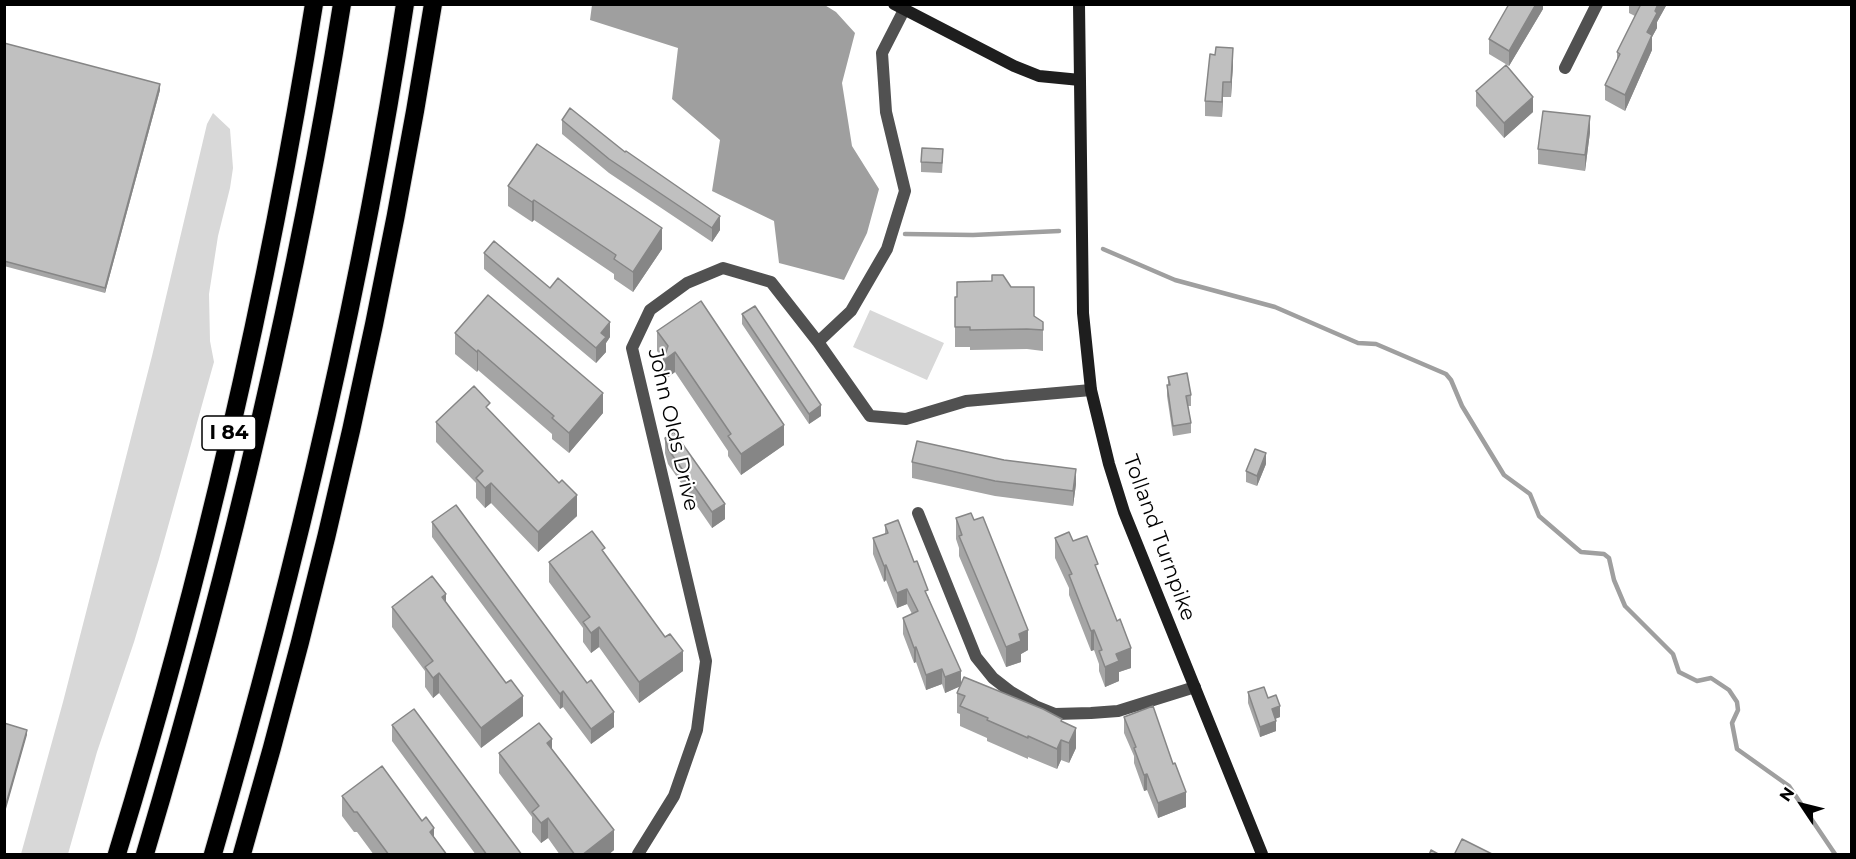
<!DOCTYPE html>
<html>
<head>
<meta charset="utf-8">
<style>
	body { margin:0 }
	#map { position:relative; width:1856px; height:859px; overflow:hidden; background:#fff; font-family:Montserrat,sans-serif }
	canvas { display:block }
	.frame { position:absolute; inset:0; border:6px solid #000; pointer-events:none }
	.north { position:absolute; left:1772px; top:775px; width:60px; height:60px; -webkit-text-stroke:4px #fff; paint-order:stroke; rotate:305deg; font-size:16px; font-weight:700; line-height:24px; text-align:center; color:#000 }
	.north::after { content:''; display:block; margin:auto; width:21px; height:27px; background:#000; clip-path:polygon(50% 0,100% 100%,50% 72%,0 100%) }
</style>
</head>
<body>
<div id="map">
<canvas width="1856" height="859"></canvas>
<div class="frame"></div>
<div class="north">N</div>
</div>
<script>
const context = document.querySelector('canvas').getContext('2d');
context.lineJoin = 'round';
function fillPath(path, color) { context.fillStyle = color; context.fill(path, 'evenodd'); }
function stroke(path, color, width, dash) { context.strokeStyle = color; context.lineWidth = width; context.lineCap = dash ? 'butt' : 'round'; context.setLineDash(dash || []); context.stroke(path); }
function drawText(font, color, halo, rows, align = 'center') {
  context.font = font + ' Montserrat,sans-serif'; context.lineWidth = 4.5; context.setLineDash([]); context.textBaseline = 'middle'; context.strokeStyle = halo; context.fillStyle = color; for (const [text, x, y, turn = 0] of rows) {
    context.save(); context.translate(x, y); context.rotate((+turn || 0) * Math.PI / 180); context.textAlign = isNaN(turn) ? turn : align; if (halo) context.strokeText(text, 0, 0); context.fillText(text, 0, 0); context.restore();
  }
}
fillPath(new Path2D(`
	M213,113L230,129L233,168L230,188L218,236L209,294L210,341L214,362L212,369L159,559L134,642L97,752L68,854H21L63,702L152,356L207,124Z
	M870,310L944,343L927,380L853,347Z`), '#d8d8d8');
fillPath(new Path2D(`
	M592,5L823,4L836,12L855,33L842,83L852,146L879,189L867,233L844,280L779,263L774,221L712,191L720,140L672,99L678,48L590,20Z`), '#9f9f9f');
stroke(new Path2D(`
	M905,234L973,235L1059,231
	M1103,249L1175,280L1275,307L1358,343L1376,344L1446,374L1451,380L1462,406L1504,475L1530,494L1539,516L1575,547L1581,552L1604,554L1609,558L1614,580L1625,606L1673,654L1679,672L1697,681L1711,678L1729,690L1737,702L1738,710L1732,723L1737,749L1789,786L1835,854`), '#9f9f9f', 4.5);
const highway = new Path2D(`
	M117,854C202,577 268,291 314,4
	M145,854C228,575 296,292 342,4
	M213,854C294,576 361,292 405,4
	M242,854C323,575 387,292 433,4`);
stroke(highway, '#dbdbdb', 20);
stroke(new Path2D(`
	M1565,68L1597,4
	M818,342L851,311L887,249L905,191L886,112L882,53L904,10
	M918,513L976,657L993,678L1011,692L1035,706L1055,714L1091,713L1118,711L1195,687
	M638,854L674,796L697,730L706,661L632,348L650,310L687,283L723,268L771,282L818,342L870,416L906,419L966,401L1091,390`), '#515151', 12);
stroke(new Path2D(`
	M894,4L1014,66L1039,76L1080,80
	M1079,4L1083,313L1091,390L1109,464L1124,512L1262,854`), '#1e1e1e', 12);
stroke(highway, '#000', 18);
fillPath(new Path2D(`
	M1543,4V9L1509,66L1489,54V39Z
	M1629,4H1667L1657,22V28L1652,37V50L1625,111L1605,100V85L1617,60V52L1635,16L1629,13Z
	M4,43L160,90L105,293L4,266Z
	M1233,63L1231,97H1223L1222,117L1205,116V101Z
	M1476,91L1533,112L1504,138L1476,106Z
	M562,120L720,230L712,242L609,173L562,134Z
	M1590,132L1585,171L1538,164V149Z
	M943,159L942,173L921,172V162Z
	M508,186L662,249L633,292L614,279V274L534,220L532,222L508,206Z
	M484,253L550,288L610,337L606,343V352L596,363L484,269Z
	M1011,287L1034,316L1043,322V351L1027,349L970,350V347H955V297Z
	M742,314L821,416L809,424L742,324Z
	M657,331L784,445L741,475L728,456V451L675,372L663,381V359L657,351Z
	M455,333L603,413L569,453L552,439V434L478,370L477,372L455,354Z
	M1168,377L1191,395V406H1188L1191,423V433L1173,436L1167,396V385H1168Z
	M490,411L577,516L538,552L491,503L485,508L476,498V483L436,442V422Z
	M665,438L725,519L712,528L668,464L665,453Z
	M912,462L1076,484L1073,506L995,496L912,478Z
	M1266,464L1257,486L1246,482V471Z
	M956,518L1028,650L1021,654V662L1006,667L959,556V548L956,539Z
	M432,522L614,727L591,744L563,707L560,709L432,537Z
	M885,525L928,596L961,684L1062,722L1076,748L1069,763L1061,760L1057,769L1028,757V759L987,741V738L960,726V714L957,713V693L960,686L945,693L942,684L926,690L916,662L914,663L903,634V618L912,614L907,604L897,608L886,580L884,582L873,554V538L885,534Z
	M1055,538L1073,541L1098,572L1131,668L1119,672V681L1105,687L1099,671V664L1094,650L1091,651L1069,595V588L1055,558Z
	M605,554L683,671L639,703L599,647L591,653L583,642V628L549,582V562Z
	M446,602L523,716L481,748L439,693L433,698L425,687V671L392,627V607Z
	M1248,692L1268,698L1280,717L1275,719L1276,731L1260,737L1248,703Z
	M1124,717L1186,807L1158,818L1147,790L1144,791L1134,763V756L1124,733Z
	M392,725L522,855H476L392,741Z
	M552,749L614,850L608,855H560L548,838L541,843L532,832V817L499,773V753Z
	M342,796L434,837L447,855H374L357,832H354L342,816Z`), '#a5a5a5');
fillPath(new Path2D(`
	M1536,4H1543V9L1509,66V51Z
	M1658,4H1667L1657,22V28L1652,37V50L1625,111V95L1647,32Z
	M1233,48V63L1231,97V82Z
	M1223,82V97L1222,117V102Z
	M160,84V90L105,293V288Z
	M1533,97V112L1504,138V123Z
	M1590,116V132L1585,171V155Z
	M534,200V220L532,222V202Z
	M720,216V230L712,242V228Z
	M662,228V249L633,292V272Z
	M610,322V337L606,343V352L596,363V348L601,333Z
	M478,350V370L477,372V352Z
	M675,352V372L663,381V361Z
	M603,393V413L569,453V433Z
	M821,405V416L809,424V414Z
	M784,425V445L741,475V454Z
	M1266,453V464L1257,486V476Z
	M1076,469V484L1073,506V491Z
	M491,483V503L485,508V488Z
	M577,495V516L538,552V532Z
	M725,504V519L712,528V512Z
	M886,565V580L884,582V566Z
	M907,589V604L897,608V593Z
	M446,594V614L442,597Z
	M599,627V647L591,653V633Z
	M1028,630V650L1021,654V662L1006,667V647L1019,634Z
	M1094,630V650L1091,651V631Z
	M916,647V662L914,663V648Z
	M1131,648V668L1119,672V681L1105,687V667L1116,654Z
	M683,651V671L639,703V682Z
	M942,669V684L926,690V675Z
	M961,671V686L945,693V677Z
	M439,673V693L433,698V678Z
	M563,691V707L560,709V694Z
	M523,696V716L481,748V728Z
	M1280,706V717L1272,720V709Z
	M614,712V727L591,744V729Z
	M1062,719L1061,760L1057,769V749Z
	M1276,721V731L1260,737V727Z
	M1076,728V748L1069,763V743Z
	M27,730V735L4,816V811Z
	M552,739V759L547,743Z
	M1147,774V790L1144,791V775Z
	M1186,792V807L1158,818V803Z
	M548,818V838L541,843V823Z
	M434,828V849L430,832Z
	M614,830V850L608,855H582Z`), '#868686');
const building = new Path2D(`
	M1509,4H1536L1509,51L1489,39Z
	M1641,4H1658L1655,11L1657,13L1647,32L1652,35L1625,95L1605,85L1620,54L1617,52Z
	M4,43L160,84L105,288L4,261Z
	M1216,47L1233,48L1231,82H1223L1222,102L1205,101L1210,54L1215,55Z
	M1506,65L1533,97L1504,123L1476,91Z
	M570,108L625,152L626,151L720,216L712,228L609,159L562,120Z
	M1543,111L1590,116L1585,155L1538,149Z
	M537,144L662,228L633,272L614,259L616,255L534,200L532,202L508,186Z
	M922,148L943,149L942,163L921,162Z
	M494,241L550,288L558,278L610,322L601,333L606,337L596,348L484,253Z
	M992,275H1003L1011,287H1034V316L1043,322V330L1027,329L970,330V327H955V297H957V282L992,281Z
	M488,295L603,393L569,433L552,418L554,416L478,350L477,352L455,333Z
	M701,301L784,425L741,454L728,436L731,434L675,352L663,361L668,346L657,331Z
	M755,306L821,405L809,414L742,314Z
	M1187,373L1191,395L1186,396L1191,423L1173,426L1167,385H1170L1168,377Z
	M474,386L490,403L486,407L559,483L562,480L577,495L538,532L491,483L485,488L476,478L483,471L436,422Z
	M674,432L725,504L712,512L668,449L665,438Z
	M917,441L1004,460L1076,469L1073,491L995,481L912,462Z
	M1255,449L1266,453L1257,476L1246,471Z
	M456,505L587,683L591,680L614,712L591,729L563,691L560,694L432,522Z
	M971,513L974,520L983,517L1028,630L1019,634L1021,641L1006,647L959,536L962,535L956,518Z
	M898,520L914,562L917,561L928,590L925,591L961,671L945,677L942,669L926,675L916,647L914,648L903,618L918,611L907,589L897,593L886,565L884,566L873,538L888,533L885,525Z
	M592,531L605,548L602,550L665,637L670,634L683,651L639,682L599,627L591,633L583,622L590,617L549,562Z
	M1069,532L1073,541L1087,536L1098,564L1095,565L1117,621L1120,619L1131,648L1116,654L1119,661L1105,667L1099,651L1102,650L1094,630L1091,631L1069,575L1072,574L1055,538Z
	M432,576L446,594L442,597L506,683L511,680L523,696L481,728L439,673L433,678L425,667L433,661L392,607Z
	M964,677L1043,709L1062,719L1061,721L1076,728L1069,743L1061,740L1057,749L1028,736V738L987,720L988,718L960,706L965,696L957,693Z
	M1264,687L1268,698L1276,695L1280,706L1272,709L1276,721L1260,727L1248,692Z
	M1153,706L1173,764L1175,763L1186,792L1158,803L1147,774L1144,775L1134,748L1136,747L1124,717Z
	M414,709L522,855H487L392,725Z
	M4,723L27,730L4,811Z
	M539,723L552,739L547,743L614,830L582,855H575L548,818L541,823L532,812L539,806L499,753Z
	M382,766L422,821L426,817L434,828L430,832L447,855H389L357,812H354L342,796Z
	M1462,839L1494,855H1454Z
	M1431,850L1440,855H1429Z`);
fillPath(building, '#c0c0c0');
stroke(building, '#868686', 1.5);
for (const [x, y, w] of [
	[229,433,54]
]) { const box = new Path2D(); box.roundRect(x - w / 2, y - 17, w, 34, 4.5); context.fillStyle = '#fff'; context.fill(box); stroke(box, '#000', 1.5); }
drawText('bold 20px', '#000', null, [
	["I 84",229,433]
]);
drawText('21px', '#000', '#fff', [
	["John Olds Drive",673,430,77],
	["Tolland Turnpike",1159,538,70]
]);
</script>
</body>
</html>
